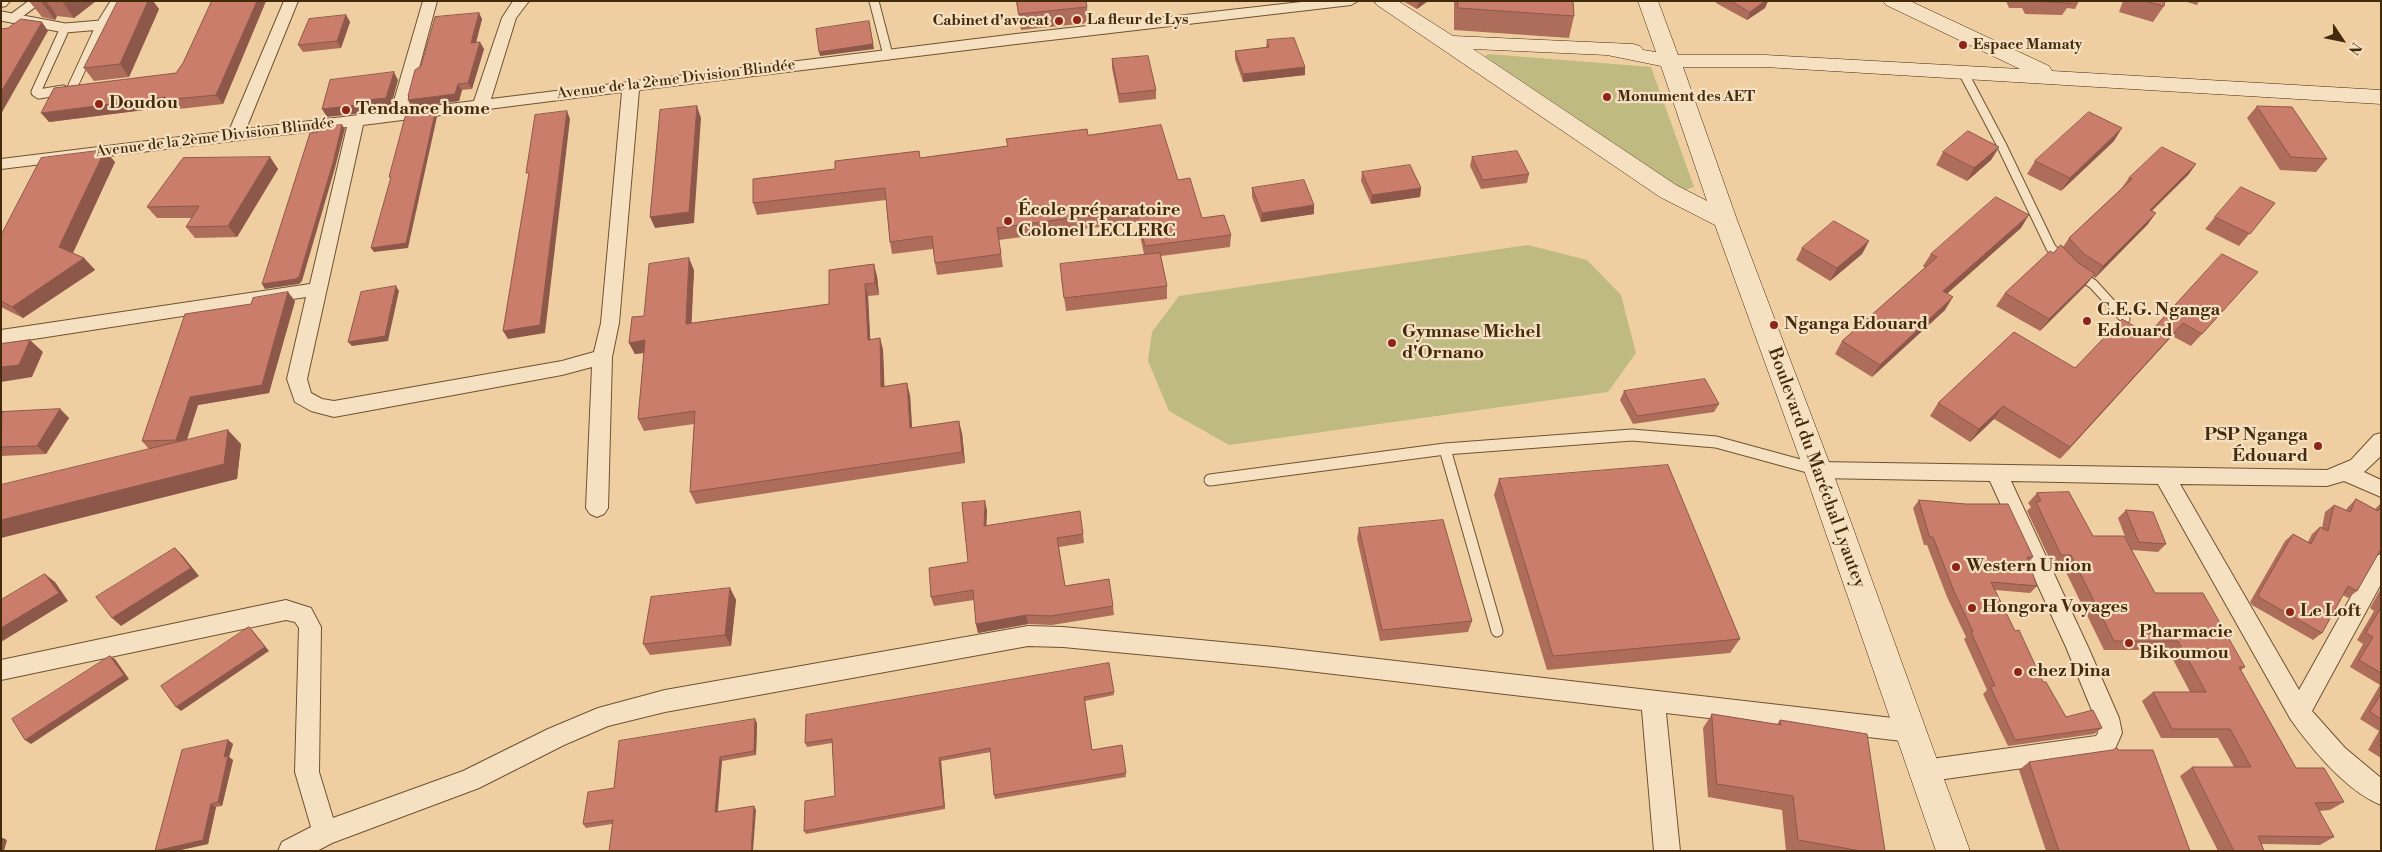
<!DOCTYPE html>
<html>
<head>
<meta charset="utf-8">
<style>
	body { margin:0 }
	#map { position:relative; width:2382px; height:852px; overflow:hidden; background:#efcfa1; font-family:"Libre Bodoni",serif }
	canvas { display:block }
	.frame { position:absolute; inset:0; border:2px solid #432a0b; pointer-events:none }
	.north { position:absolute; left:2317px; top:15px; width:50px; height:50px; -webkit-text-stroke:4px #f5e0c2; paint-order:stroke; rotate:124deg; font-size:14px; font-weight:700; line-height:20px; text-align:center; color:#432a0b }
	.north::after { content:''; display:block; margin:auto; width:18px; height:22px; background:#432a0b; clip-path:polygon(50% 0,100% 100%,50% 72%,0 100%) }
</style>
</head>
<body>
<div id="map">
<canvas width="2382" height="852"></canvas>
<div class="frame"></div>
<div class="north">N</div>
</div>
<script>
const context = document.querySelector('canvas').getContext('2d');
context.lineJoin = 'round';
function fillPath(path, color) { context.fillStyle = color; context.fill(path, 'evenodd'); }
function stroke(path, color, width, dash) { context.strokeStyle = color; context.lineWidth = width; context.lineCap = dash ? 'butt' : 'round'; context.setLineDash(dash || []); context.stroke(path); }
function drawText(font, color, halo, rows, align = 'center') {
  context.font = font + ' "Libre Bodoni",serif'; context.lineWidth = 4.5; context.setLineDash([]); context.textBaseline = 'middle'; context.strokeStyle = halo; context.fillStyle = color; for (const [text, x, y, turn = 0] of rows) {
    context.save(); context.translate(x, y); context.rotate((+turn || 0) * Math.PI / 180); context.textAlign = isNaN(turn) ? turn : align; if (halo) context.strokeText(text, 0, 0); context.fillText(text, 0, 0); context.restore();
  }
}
fillPath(new Path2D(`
	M1488,54L1651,67L1694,187L1682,191L1481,59Z
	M1528,245L1587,260L1621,295L1636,353L1608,392L1229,445L1169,411L1148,361L1152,332L1179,296Z`), '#beba82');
const laneFar1 = new Path2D(`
	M874,1L888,55
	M1,16L65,28L101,25L72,88
	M13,18L36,1
	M101,25L116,1
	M1963,72L2001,144L2051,248L2063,260
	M63,90L39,94L36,92L65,28
	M2079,275L2093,284L2125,319`);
const lane = new Path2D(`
	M1445,449L1497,631
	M1210,480L1445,449L1632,435L1716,442L1815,469`);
const street = new Path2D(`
	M1,1H10L6,6L1,7Z
	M284,1H298L246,129L391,111L423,1H437L408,109L474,101L502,18L513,1H529L516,18L491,99L1016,34L1310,1H1358L1351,5L1016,44L639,90L619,323L612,357L608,508L604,514L597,517L590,514L586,508L592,367L562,375L334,417L311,411L295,402L287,379L306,297L1,344V330L310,284L347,127L1,169V159L229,131ZM622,92L601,323L594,352L562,361L334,401L322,399L311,393L307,379L363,125Z
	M2381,433V456L2364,472L2381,480V497L2344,481L2327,486L2180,484L2299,690L2373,557L2381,554V584L2312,711L2345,748L2381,778V805C2346,791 2312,749 2291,720L2158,484L2011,481L2088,647L2119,718L2122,733L2115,749L2101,757L1924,782L1915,779L1912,771L1915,763L1924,760L2096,736L2098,733L2095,718L2066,647L1990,481L1818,478L1811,476L1808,470L1811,464L1818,462L2327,470L2351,460L2374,435Z
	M286,600L311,608L321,627L319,772L333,818L463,771L548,729L598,708L665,690L1028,626L1063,627L1274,647L1910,720L1918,723L1922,731L1918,739L1910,742L1666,713L1680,851H1654L1642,710L1274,667L1063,647L1028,646L665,712L608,726L564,745L479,788L332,843L317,851H278L282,842L311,827L295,772L299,628L295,622L286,620L1,680V660Z`);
const secondary = new Path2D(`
	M1374,1H1398L1453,36L1633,44L1640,46L1643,50L1656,52L1638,1H1658L1678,55H1765L2020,69L1886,5L1883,1H1910L2049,66L2052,71L2381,90V104L1765,67H1683L1737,220L1832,470L1970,851H1936L1804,470L1715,225L1660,197L1377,5ZM1473,49L1607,55L1661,66L1707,201L1676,185Z`);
stroke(laneFar1, '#6e5330', 11);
stroke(lane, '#6e5330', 13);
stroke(street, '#6e5330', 2);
stroke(secondary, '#432a0b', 1);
stroke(laneFar1, '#f5e0c2', 9);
stroke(lane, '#f5e0c2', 11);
fillPath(street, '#f5e0c2');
fillPath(secondary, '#f5e0c2');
fillPath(new Path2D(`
	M29,1H96L74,18L57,16L55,20L42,17Z
	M118,1H153L159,9L129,77L94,81L84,68Z
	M212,1H266L223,104L170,110L168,107L49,122L176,73L183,63Z
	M1016,1H1086L1087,7L1088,23L1021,30Z
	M1403,1H1428L1417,9Z
	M1454,1H1573L1574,16L1569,38L1454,30Z
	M1717,1H1768L1765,8L1747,20L1716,3Z
	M2006,1H2079L2075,9L2067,8L2062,15L2025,14L2022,8H2009Z
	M2123,1H2165L2164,6L2153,22L2119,12Z
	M2184,1H2199L2197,5Z
	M479,13L482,19L476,43L484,49L472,89L462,90L459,101L412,107L409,98L421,66Z
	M346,15L350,22L341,48L303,52L298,45Z
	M1267,40L1305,75L1243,82L1235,59V51L1266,48Z
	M1112,59L1156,90V99L1119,103L1112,68Z
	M2257,106L2327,159L2316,172L2280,170L2247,118Z
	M1088,135L1178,180L1202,218L1231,235L1230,247L1161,256L1167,286V299L1066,311L1061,277L1144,254L1137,222L999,240L1003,267L937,275L935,263L933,249L892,254L890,242L886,200L757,215L753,203L920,158Z
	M2114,141L2061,191L2027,174L2035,161Z
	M1999,147L1991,160L1967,181L1936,165L1943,152Z
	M270,157L278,169L237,237L195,238L186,227L192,218H157L147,207Z
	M1472,157L1529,174L1527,183L1481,189L1470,166Z
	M115,162L73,253L84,258L95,270L23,318L1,307V235Z
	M2196,164L2188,175L2152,211L2148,224L2095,278L2093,276L2085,286L2040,331L1996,306L2005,293L2053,253L2063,247L2069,238L2121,189L2129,178Z
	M1362,172L1421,188L1420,197L1371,204L1361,181Z
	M1252,188L1314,214L1261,222L1252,197Z
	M2275,203L2239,246L2205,229L2215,217Z
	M2021,228L1947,294L1945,310L1872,377L1835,354L1842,341L1925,268L1923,266L1931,254Z
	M1869,241L1862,254L1830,281L1796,260L1802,248Z
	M694,270L691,323L829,304L877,276L879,295L868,296L870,340L880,338L883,350L884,386L910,395L912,428L962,433L965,463L696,504L690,492L694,424L644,431L638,419L644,353L635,354L629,343L644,316Z
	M2258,272L2191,346L2172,336L2060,459L1994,419L1970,442L1930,416L1938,403L2075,368L2148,334Z
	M295,301L269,393L198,405L187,440L241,444L237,479L149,449L142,441Z
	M1624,391L1719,404L1714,412L1633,424L1620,400Z
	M60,409L69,418L46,454L1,456V412Z
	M1499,479L1740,639L1730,653L1547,670L1494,495Z
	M2037,493L2093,536L2127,542L2118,518L2126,510L2166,544L2158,552L2132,550L2155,593L2245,667L2241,670L2296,768L2344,802L2330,810L2319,811L2334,837L2320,845L2262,844L2264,851H2218L2180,776L2192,767H2234L2218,738H2161L2142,701L2153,692H2190L2168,650H2104L2062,564H2052L2027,511L2031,507L2028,503Z
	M2356,499L2375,509L2381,503V553L2378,554L2357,591L2348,598L2343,595L2322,633L2313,640L2252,605L2250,602L2285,541L2293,534L2308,542L2312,534L2320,527L2322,528L2325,512L2334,505L2346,510L2348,507Z
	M1919,500L2033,557L2029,562L2037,586L2030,593L1995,590L2015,631L2043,682L2066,717L2102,728L2094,734L2008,746L1983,694L1987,690L1964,639L1966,637L1947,597L1927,545H1924L1913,508Z
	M987,510L986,526L1083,534L1084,543L1059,547L1065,586L1113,606L1114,615L1052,625L1028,624L978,633L976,624L974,600L934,606L931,597L968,562Z
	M1359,528L1472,621L1468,632L1380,641L1357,539Z
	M730,588L736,600L731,646L650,655L643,644Z
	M2381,588V758L2368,750L2379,731L2360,719L2380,685L2350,667L2363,644L2357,640L2374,611L2370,608Z
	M1109,663L1114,695L1085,701L1092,750L1122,745L1126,777L995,799L994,795L991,752L941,761L945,809L806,834L804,831L835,796L832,743L807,747L805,743Z
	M1712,714L1777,724L1780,720L1885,851H1786L1782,810L1708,797L1703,728Z
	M757,723L756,755L722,761L718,812L756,810L612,824L586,828L583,824L614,788Z
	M228,740L233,744L229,757L233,760L222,806L216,807L208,844L176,851H155Z
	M2029,762L2190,851H2046L2019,770Z`), '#ae6c5b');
fillPath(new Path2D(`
	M41,1H46L57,16L55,20Z
	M62,1H96L74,18Z
	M148,1H153L159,9L129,77L120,64Z
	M257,1H266L223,104L216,95Z
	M1419,1H1428L1417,9Z
	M1765,1H1768L1765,8L1747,20L1750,12Z
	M479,13L482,19L474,50L471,43Z
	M346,15L350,22L341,48L337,41Z
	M869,21L874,49L820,56L819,52Z
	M42,22L48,31L1,114V92Z
	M480,42L484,49L472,89L468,83Z
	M1305,67V75L1243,82V74Z
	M394,72L398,80L391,106L364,109L363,113L327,117L322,109Z
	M458,84L462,90L459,101L412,107L408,100H410L408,96Z
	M165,97L163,100L168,107L49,122L41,113Z
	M697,106L701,118L694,223L655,228L650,217Z
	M567,111L570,119L545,333L508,339L503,331Z
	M435,113L437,117L408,248L374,252L371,248Z
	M342,125L345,129L335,168L302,281L299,284L265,289L262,284Z
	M2122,128L2114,141L2061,191L2070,178Z
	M1999,147L1991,160L1967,181L1974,168Z
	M105,150L115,162L70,259L59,247Z
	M270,157L278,169L237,237L228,226Z
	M2196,164L2188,175L2141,221L2150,210Z
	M1421,188L1420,197L1371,204L1372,195Z
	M1314,205V214L1261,222L1262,213Z
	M2156,213L2148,224L2095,278L2103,266Z
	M2029,215L2021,228L1935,304L1943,291Z
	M1869,241L1862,254L1830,281L1837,268Z
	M84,258L95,270L23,318L12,307Z
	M689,258L694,270L691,336L686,324Z
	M874,264L877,276L879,295L875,283Z
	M2095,274L2085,286L2040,331L2049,319Z
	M865,284L868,296L871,352L868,340Z
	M396,286L399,291L388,341L352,346L348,342Z
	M288,292L295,301L269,393L198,405L184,448L176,440L190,397Z
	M1953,297L1945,310L1872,377L1880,365Z
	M2183,323L2172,336L2060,459L2070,447Z
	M880,338L883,350L885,398L881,387Z
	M30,340L43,352L32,377L1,382V367Z
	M645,340L651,352L635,354L629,343Z
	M907,383L910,395L913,440L910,428Z
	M2003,406L1994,419L1970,442L1979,429Z
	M60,409L69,418L46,454L37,446Z
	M959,421L962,433L965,463L962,452Z
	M228,430L241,444L237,479L1,538V520Z
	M985,501L987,510L986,535L984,526Z
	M175,548L183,556L199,576L121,626L112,618Z
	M45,574L55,582L68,601L1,642V628Z
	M730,588L736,600L731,646L725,635Z
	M1026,615L1028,624L978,633L976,624Z
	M249,627L253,631L269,651L181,711L176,707Z
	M110,656L115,659L129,679L31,744L25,740Z
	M755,719L757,723L756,755L754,751Z
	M228,740L233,744L229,757L233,760L222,806L218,802L224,757Z
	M720,757L722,761L717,816L715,812Z
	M939,758L941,761L945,809L944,806Z
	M211,804L216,807L208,844L176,851H155Z
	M754,806L756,810L753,851H751Z
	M1,837L7,840L4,851H1Z`), '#8d584a');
const building = new Path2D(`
	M118,1H148L120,64L84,68Z
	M212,1H257L216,95L163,100L165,97L41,113L54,88L176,73L183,63Z
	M1017,1H1086L1087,7L1019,14Z
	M1458,1H1573L1574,16L1458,8Z
	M1731,1H1765L1750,12Z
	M2033,1H2069L2070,3Z
	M2146,1H2165L2164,6Z
	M479,13L471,43L480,42L468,83L458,84L455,94L408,100L409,96H408L415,70L421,66L435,17Z
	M346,15L337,41L298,45L309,19Z
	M21,19L42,22L1,92V29L8,28Z
	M869,21L873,44L819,52L816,29Z
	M1294,38L1305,67L1243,74L1235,51L1269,47L1267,40Z
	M1148,56L1156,90L1119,94L1112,59Z
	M394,72L386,98L359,101L358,105L322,109L330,80Z
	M697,106L689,212L650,217L660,110Z
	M2257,106L2292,107L2327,159L2291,157Z
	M567,111L540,325L503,331L529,173H526L535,115Z
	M2089,112L2122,128L2070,178L2035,161Z
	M435,113L406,243L371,248L391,177H389L405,117Z
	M342,125L333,163L299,277L296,279L262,284L310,133L318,132L320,127Z
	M1161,125L1178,180L1190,178L1202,218L1224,215L1231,235L1145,246L1136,209L997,228L1001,254L935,263L932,236L890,242L885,188L753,203V179L835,169V161L919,151L920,158L1008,146L1006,139L1087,129L1088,135Z
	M1968,131L1999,147L1974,168L1943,152Z
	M2162,147L2196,164L2150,210L2156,213L2103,266L2084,254L2069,238L2132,179L2129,178Z
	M105,150L59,247L84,258L12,307L1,301V235L41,158Z
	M1517,151L1529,174L1483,180L1472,157Z
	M270,157L228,226L186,227L199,206L147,207L183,158Z
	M1410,165L1421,188L1372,195L1362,172Z
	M1304,180L1314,205L1262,213L1252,188Z
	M2241,187L2275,203L2250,234L2215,217Z
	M1996,197L2029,215L1943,291L1953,297L1880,365L1842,341L1937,257L1931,254Z
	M1834,221L1869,241L1837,268L1802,248Z
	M2061,245L2077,262L2095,274L2049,319L2005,293L2050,251L2053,253Z
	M1160,253L1167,286L1064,298L1060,264Z
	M2222,254L2258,272L2202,334L2183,323L2070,447L2003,406L1979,429L1938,403L2014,332L2075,368L2122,319L2148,334Z
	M689,258L686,324L829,304V270L874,264L875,283L865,284L868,340L880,338L881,387L907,383L910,428L959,421L962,452L690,492L695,411L638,419L645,340L629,343L632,317L644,316L649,264Z
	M396,286L385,336L348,342L361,292Z
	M288,292L262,385L190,397L176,440L142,441L185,314L251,304L253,298Z
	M30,340L19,365L1,367V344Z
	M1705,379L1719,404L1637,416L1624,391Z
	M60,409L37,446L1,447L2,412Z
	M228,430L224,464L1,520V485Z
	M1668,465L1740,639L1553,656L1499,479Z
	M2069,492L2093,536H2124L2155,593H2203L2245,667H2239L2296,768H2324L2344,802L2315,803L2334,837L2258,836L2264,851H2234L2192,767H2251L2230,729H2172L2153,692H2206L2178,641H2114L2071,555H2061L2036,502L2041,501L2037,493Z
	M2356,499L2378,511L2381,506V549L2357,591L2348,586L2322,633L2260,598L2258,595L2293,534L2311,544L2320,527L2328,531L2334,505L2350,512Z
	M1919,500L1966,504H2008L2033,557H2027L2037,586L1991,582L2015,631L2019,630L2043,682H2046L2066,717L2093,710L2102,728L2015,740L1990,686H1995L1971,632H1973L1953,589L1933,537H1930Z
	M985,501L984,526L1080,511L1083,534L1057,538L1065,586L1109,579L1113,606L1051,616L1026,615L976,624L973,590L931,597L929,568L968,562L962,503Z
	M2126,510L2153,512L2166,544L2139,542Z
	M1443,520L1472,621L1382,630L1359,528Z
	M175,548L191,568L112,618L96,597Z
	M45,574L59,593L1,628V600Z
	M730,588L725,635L643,644L651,597Z
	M2381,608V673L2359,660L2373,637L2366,633Z
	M249,627L265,647L176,707L161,686Z
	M110,656L124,675L25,740L12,719Z
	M1109,663L1114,692L1084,697L1092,750L1122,745L1126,773L994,795L990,748L939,758L944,806L804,831L805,801L835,796L832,739L805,743L806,715Z
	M2381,694V719L2370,712Z
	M1712,714L1781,725L1780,720L1867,734L1885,851H1861L1798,840L1793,796L1717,784Z
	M755,719L754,751L720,757L715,812L754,806L751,851H609L613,820L583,824L588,792L614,788L619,741Z
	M2381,739V746L2378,744Z
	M228,740L224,757L228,756L218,802L211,804L203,840L155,851L182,750Z
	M2117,748L2118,750H2153L2190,851H2059L2029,762L2112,750Z`);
fillPath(building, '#ca7d6a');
stroke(building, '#8d584a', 1);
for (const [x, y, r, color] of [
	[1077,20,5,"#8f2418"],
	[1059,21,5,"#8f2418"],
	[1963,45,5,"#8f2418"],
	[1607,97,5,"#8f2418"],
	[99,104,5,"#8f2418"],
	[346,110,5,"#8f2418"],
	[1008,221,5,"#8f2418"],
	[2087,321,5,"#8f2418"],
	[1774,325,5,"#8f2418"],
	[1392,343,5,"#8f2418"],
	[2318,446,5,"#8f2418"],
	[1956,567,5,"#8f2418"],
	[1972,608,5,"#8f2418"],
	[2290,612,5,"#8f2418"],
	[2129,643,5,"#8f2418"],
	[2018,672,5,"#8f2418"]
]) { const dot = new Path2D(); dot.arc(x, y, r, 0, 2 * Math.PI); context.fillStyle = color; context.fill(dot); stroke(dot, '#f5e0c2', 2); }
drawText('bold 15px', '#432a0b', '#f5e0c2', [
	["La fleur de Lys",1087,20],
	["Cabinet d'avocat",1049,21,"right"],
	["Espace Mamaty",1973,45],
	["Monument des AET",1617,97]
], 'left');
drawText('15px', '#432a0b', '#f5e0c2', [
	["Avenue de la 2ème Division Blindée",676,80,-7],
	["Avenue de la 2ème Division Blindée",215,138,-7]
]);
drawText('bold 18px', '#432a0b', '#f5e0c2', [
	["Doudou",109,104],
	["Tendance home",356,110],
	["École préparatoire",1018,211],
	["Colonel LECLERC",1018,232],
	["C.E.G. Nganga",2097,311],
	["Edouard",2097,332],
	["Nganga Edouard",1784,325],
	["Gymnase Michel",1402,333],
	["d'Ornano",1402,354],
	["PSP Nganga",2308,436,"right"],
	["Édouard",2308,457,"right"],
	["Western Union",1966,567],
	["Hongora Voyages",1982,608],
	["Le Loft",2300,612],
	["Pharmacie",2139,633],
	["Bikoumou",2139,654],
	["chez Dina",2028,672]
], 'left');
drawText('18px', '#432a0b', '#f5e0c2', [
	["Boulevard du Maréchal Lyautey",1816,468,70]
]);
</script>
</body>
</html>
